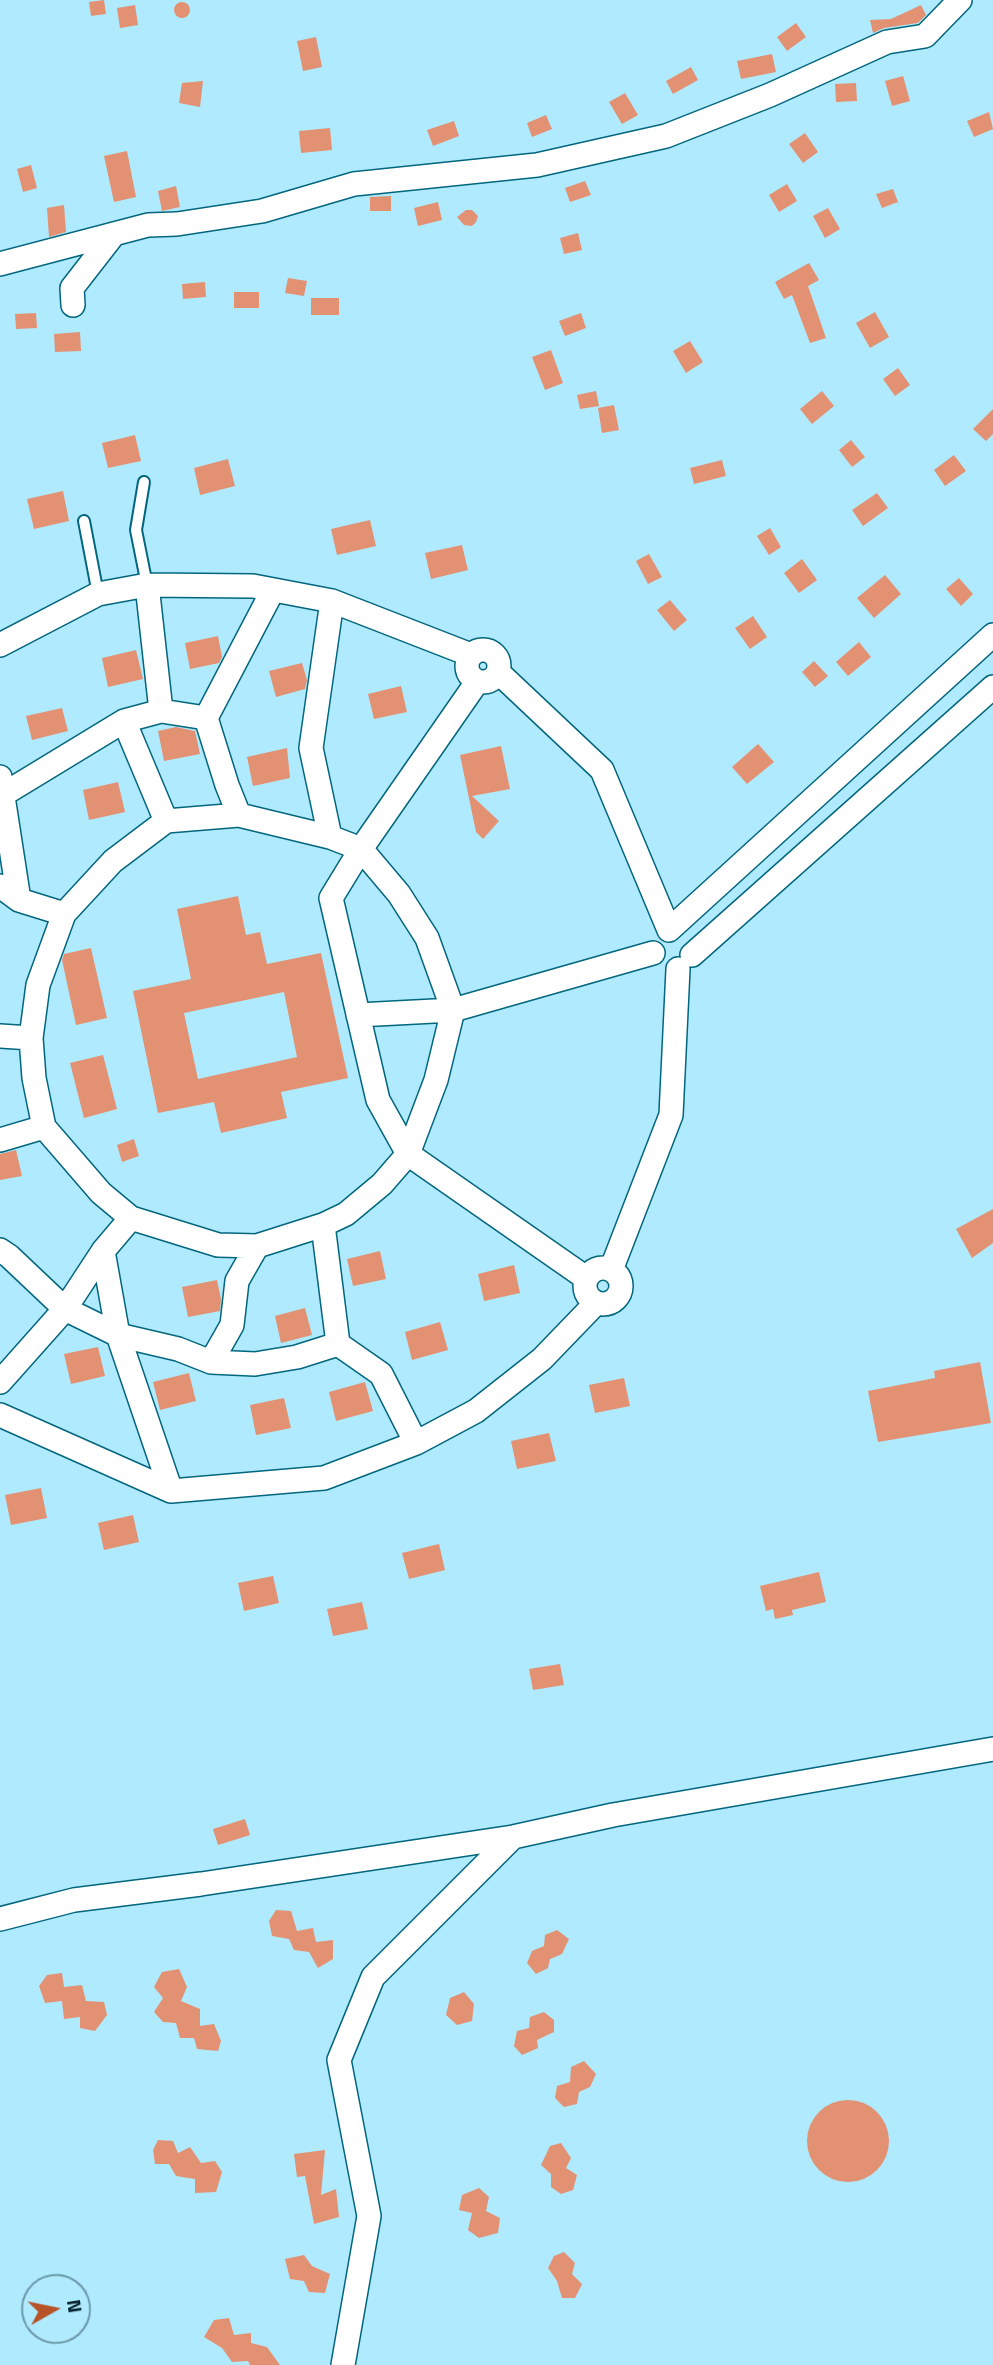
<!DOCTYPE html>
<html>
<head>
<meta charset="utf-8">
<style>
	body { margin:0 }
	#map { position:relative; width:993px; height:2365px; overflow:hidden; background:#b0eafe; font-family:"Titillium Web",sans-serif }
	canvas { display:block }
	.north { position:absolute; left:21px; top:2274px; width:70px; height:70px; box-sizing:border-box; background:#b0eafe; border:2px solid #6a99a8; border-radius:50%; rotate:81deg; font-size:19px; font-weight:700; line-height:28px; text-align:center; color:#001f28 }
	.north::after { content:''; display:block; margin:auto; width:24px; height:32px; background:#b85228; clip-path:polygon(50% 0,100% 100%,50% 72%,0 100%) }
</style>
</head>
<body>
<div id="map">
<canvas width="993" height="2365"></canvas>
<div class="north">N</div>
</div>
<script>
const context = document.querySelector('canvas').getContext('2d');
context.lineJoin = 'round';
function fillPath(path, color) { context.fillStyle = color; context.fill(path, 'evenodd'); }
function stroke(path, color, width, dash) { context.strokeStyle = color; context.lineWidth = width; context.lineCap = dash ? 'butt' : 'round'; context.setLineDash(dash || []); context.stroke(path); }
fillPath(new Path2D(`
	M104,0L106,14L91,16L89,2Z
	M174 10a8 8 0 1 1 16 0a8 8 0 1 1-16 0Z
	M135,5L138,25L120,28L117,8Z
	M921,5L926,15L918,23L884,28L873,33L870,20L891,19Z
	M796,23L806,37L787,51L777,37Z
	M316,37L322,67L303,71L297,41Z
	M772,54L776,72L741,79L737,61Z
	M691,67L698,80L673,94L666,81Z
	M903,76L910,101L892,106L885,81Z
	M203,81L200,107L179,103L182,83Z
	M856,83L857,101L836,102L835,84Z
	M625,93L638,115L622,124L609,102Z
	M989,112L993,129L974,137L967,121Z
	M546,115L552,129L532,137L527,123Z
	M454,121L459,136L433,146L427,130Z
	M330,128L332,150L301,153L299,131Z
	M805,133L818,152L803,163L789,144Z
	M127,151L136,197L114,202L104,156Z
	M31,165L37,188L23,192L17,169Z
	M585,181L591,195L570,202L565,188Z
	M787,184L797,201L779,212L769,195Z
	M176,186L180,207L162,211L158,191Z
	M893,189L898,202L882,208L876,194Z
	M391,196V211H370V197Z
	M438,202L442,220L418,226L414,208Z
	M64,205L66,232L49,237L47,208Z
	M828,208L840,229L825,238L813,216Z
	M466,210H472L478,216L476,222L472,226L464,225L457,217Z
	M578,233L582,250L564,254L560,238Z
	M809,263L819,280L808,286L826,338L810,343L792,295L784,299L775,282Z
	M288,278L307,281L304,296L285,293Z
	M205,282L206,297L183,299L182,284Z
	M234,292H259V308H234Z
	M311,298H339V315H311Z
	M875,312L889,337L870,348L856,323Z
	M36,313L37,328L16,329L15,314Z
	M581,313L586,328L565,336L559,321Z
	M80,332L81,351L55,352L54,334Z
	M690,341L703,362L686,373L673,351Z
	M551,350L563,383L545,390L532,357Z
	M898,368L910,385L895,396L883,379Z
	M596,391L599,406L580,409L577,395Z
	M822,391L834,406L812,424L800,409Z
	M614,405L619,430L602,433L598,408Z
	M993,409V434L986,441L973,429Z
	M135,435L141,461L108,468L102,443Z
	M851,440L865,457L852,467L839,450Z
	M954,455L966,471L945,486L934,470Z
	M228,459L235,486L200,495L194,468Z
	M722,460L726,476L694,484L690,468Z
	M63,491L69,521L34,529L27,499Z
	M877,493L888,508L863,526L852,510Z
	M370,520L376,546L337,555L331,529Z
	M770,528L781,547L769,555L757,536Z
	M462,545L468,570L431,579L425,553Z
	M649,554L662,577L648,584L636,561Z
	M802,559L817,580L799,593L784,573Z
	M885,575L901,594L874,618L857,598Z
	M959,578L973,594L961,606L946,589Z
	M670,600L687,620L674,631L657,610Z
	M753,616L767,637L750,649L735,628Z
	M218,636L222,657L219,663L190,669L185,643Z
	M859,642L871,657L848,676L836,662Z
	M136,650L143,679L108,687L102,658Z
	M814,661L828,676L815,687L802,672Z
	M302,663L307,680L305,689L276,697L269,671Z
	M401,686L407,712L374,719L368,694Z
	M62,708L68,731L32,740L26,716Z
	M176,727L195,731L200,754L164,761L158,731Z
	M758,744L774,762L747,784L732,767Z
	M501,746L510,789L472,796L499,821L483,839L476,832L460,755Z
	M287,748L290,778L253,786L247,757Z
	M118,782L125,812L89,820L83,790Z
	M238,896L246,935L260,932L267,964L321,953L348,1078L281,1092L287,1118L221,1133L214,1102L158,1113L133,991L191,979L177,909ZM284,992L297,1057L198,1079L184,1013Z
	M91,948L107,1018L76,1025L62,960L64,954Z
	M103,1055L117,1109L84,1118L70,1063Z
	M134,1139L139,1156L122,1162L117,1145Z
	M16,1150L22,1176L0,1180V1154Z
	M993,1209V1243L972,1258L956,1229Z
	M380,1251L386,1279L353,1286L347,1259Z
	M514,1265L520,1293L484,1301L478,1274Z
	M217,1280L221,1299L220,1311L188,1317L182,1287Z
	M305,1308L312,1335L281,1343L275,1316Z
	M440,1322L448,1350L412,1360L405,1332Z
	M98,1347L105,1376L71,1384L64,1354Z
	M980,1362L991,1423L878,1442L868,1391L935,1378L934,1371Z
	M189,1373L196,1401L160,1410L153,1382Z
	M624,1378L630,1406L595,1413L589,1385Z
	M365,1382L373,1411L336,1421L329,1392Z
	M284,1398L291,1428L256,1435L250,1405Z
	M549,1433L556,1461L517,1469L511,1441Z
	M41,1488L47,1518L11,1525L5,1495Z
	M133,1515L139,1542L104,1550L98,1523Z
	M439,1544L445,1570L409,1579L402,1553Z
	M819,1572L826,1602L792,1610L793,1615L775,1619L773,1609L766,1611L760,1586Z
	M273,1576L279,1603L244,1611L238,1583Z
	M362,1602L368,1629L333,1636L327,1609Z
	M560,1664L564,1685L533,1690L529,1669Z
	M245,1819L250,1835L218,1845L213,1829Z
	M276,1910L291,1911L297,1931L313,1928L316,1942L333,1940V1959L318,1968L309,1952L294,1950L289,1939L272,1936L269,1921Z
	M557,1930L569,1939L562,1954L550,1959L548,1968L536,1974L527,1963L532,1951L544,1946L545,1935Z
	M179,1969L187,1987L181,2001L200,2009V2026L214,2024L221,2041L218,2051L197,2049L194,2038H180L176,2023L163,2022L154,2012L163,1998L154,1987L162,1972Z
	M62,1973L64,1987L82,1985L86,2001L104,2002L107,2015L95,2031L80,2028V2017L64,2019L62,2001L45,2003L39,1986L47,1975Z
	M464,1992L474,2004L472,2021L457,2025L446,2015L450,1998Z
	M544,2012L554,2020V2032L537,2040L538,2048L522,2055L514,2046L517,2031L529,2028L530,2017Z
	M584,2061L596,2074L590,2087L579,2092L577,2104L564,2107L555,2098L557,2086L570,2082L571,2067Z
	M807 2141a41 41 0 1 1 82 0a41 41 0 1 1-82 0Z
	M158,2140L173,2141L178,2153L190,2147L201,2163L215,2161L222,2172L216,2192L195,2193V2179L176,2176L169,2164H155L153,2150Z
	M561,2143L571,2158L566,2168L577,2175L573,2190L561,2194L551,2187V2174L541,2165L550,2146Z
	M325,2150L321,2195L336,2189L339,2217L314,2224L305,2176L297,2177L294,2154Z
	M479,2188L489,2197L486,2211L500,2218L498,2233L479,2238L468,2230L472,2213L459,2210L462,2195Z
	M564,2252L575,2263L572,2274L582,2284L575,2298H562L557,2281L548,2268L554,2256Z
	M304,2255L312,2266L330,2274L325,2293L309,2292L304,2281L290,2279L285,2259Z
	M229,2318L234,2335L251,2333V2343L267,2347L280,2365H250L248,2361L232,2362L222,2348L204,2337L214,2320Z`), '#e39173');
const lane = new Path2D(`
	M144,482L136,530L147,585
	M84,521L98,594`);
const street = new Path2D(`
	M0,264L148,225L177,224L262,211L354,184L537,165L666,136L770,95L887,42L925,36L960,0
	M73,305L72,288L114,234
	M147,585L161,711
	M0,645L98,594L147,585L253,586L332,601L471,655
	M467 666a16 16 0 1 1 32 0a16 16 0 1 1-32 0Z
	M498,672L602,770L669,930L993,635
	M477,682L361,849L331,898L378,1100L408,1154L586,1278
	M124,721L166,821
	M0,777L19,900
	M0,800L4,794L124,721L161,711L206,718
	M239,815L330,837L361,849L399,894L427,938L453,1010L436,1080L408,1154L382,1184L346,1214L323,1225L257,1246L218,1245L131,1218L101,1193L44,1127L34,1078L31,1038L38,985L64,914L113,861L166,821Z
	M239,815L227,785L206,718L273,590
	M330,837L311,748L332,601
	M0,886L19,900L64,914
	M692,955L993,687
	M358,1015L453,1010L653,953
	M0,1036L31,1038
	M0,1140L44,1127
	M0,1250L9,1256L65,1309L118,1335L103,1251
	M585 1286a18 18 0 1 1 36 0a18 18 0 1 1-36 0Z
	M611,1270L671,1115L678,969
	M118,1335L178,1349L211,1362L232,1325L237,1281L257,1246
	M118,1335L171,1491
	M338,1344L381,1374L416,1443
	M211,1362L255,1364L297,1357L338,1344L323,1225
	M0,1382L65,1309L103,1251L131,1218
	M0,1415L171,1491L324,1478L416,1443L476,1411L542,1359L596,1303
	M0,1919L74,1900L201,1884L513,1837L613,1815L993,1749
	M343,2365L369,2216L339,2060L373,1977L513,1837`);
stroke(lane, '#02667d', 14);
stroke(street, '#02667d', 26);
stroke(lane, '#fff', 10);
stroke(street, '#fff', 23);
</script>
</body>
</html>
